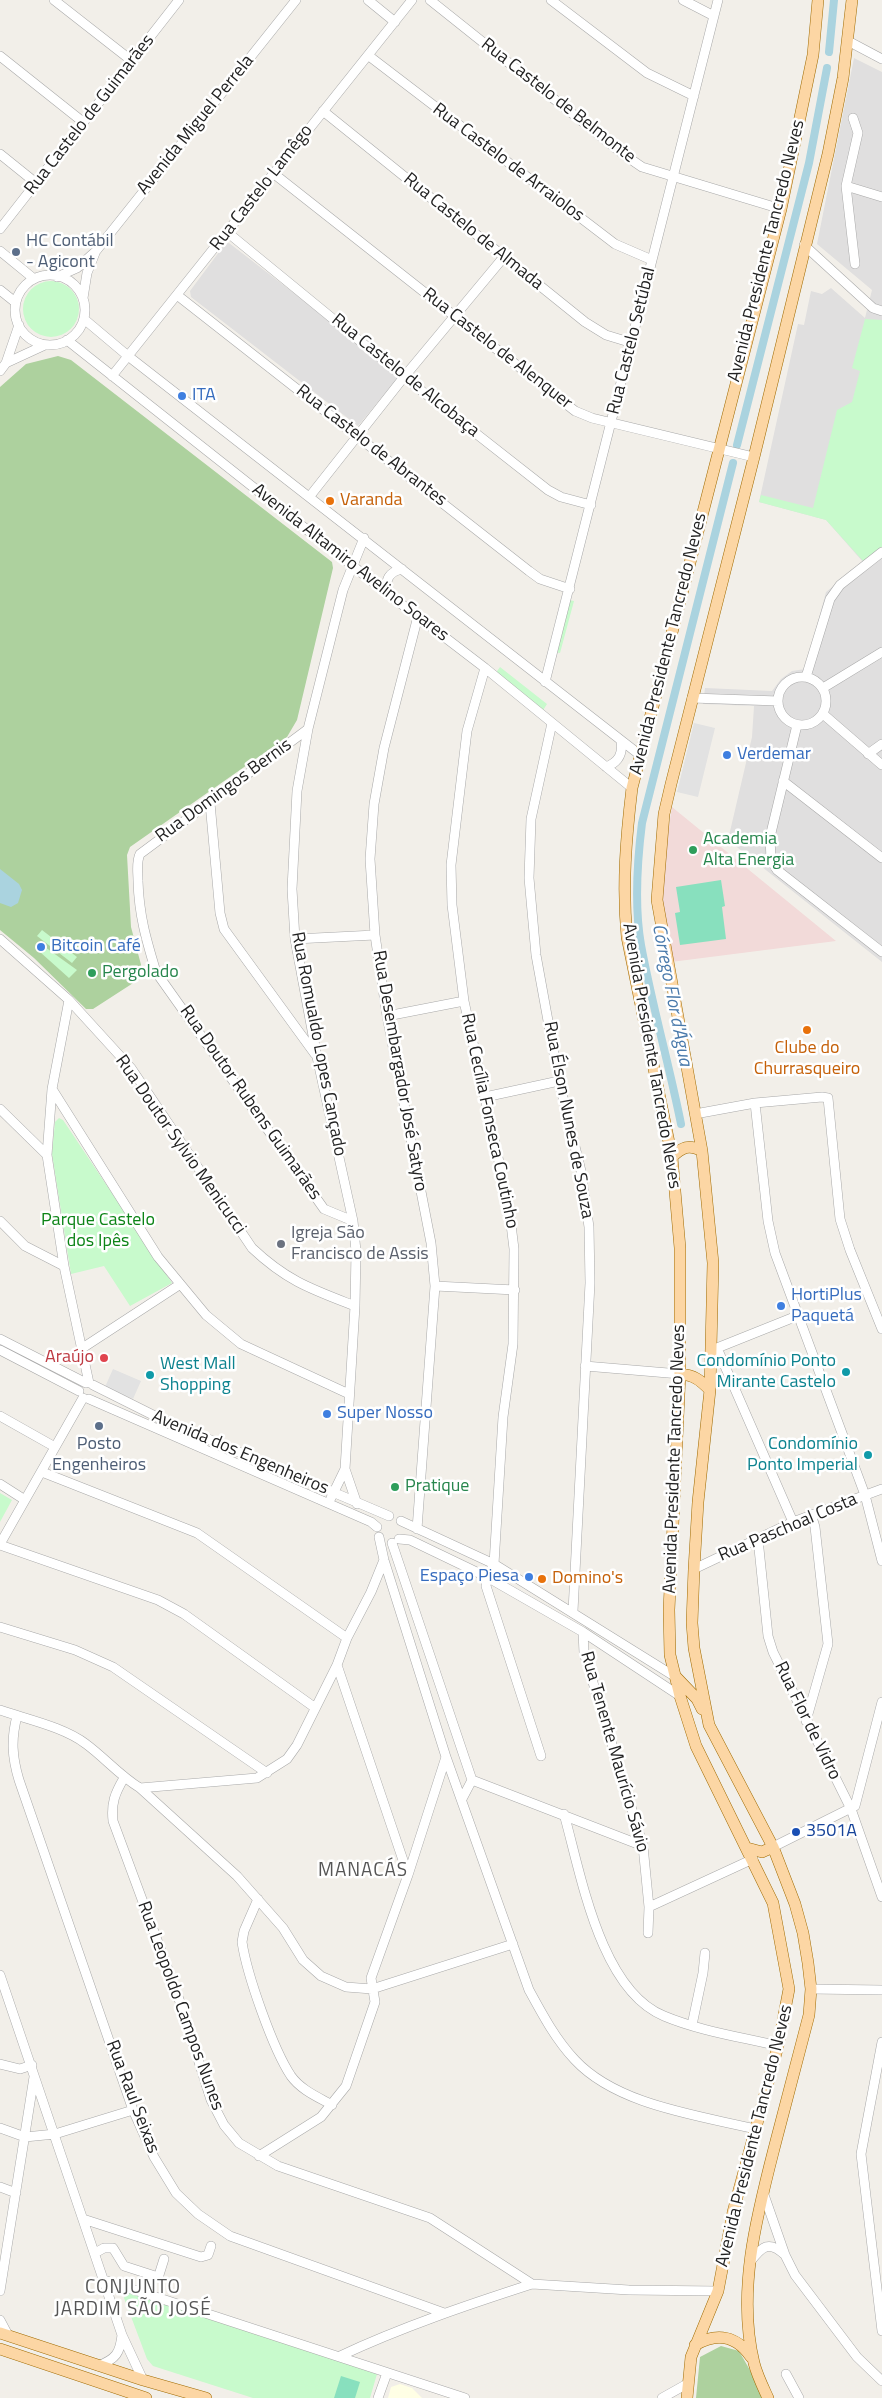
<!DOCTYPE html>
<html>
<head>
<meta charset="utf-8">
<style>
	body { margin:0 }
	canvas { display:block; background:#f2efe9 }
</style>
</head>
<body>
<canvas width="882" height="2398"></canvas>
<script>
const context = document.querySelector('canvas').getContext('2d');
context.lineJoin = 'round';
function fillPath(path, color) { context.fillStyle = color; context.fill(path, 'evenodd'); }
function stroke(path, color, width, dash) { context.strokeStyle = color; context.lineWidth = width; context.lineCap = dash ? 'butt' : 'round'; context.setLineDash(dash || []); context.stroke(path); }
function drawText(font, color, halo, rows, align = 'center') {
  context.font = font + ' "Titillium Web",sans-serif'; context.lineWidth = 5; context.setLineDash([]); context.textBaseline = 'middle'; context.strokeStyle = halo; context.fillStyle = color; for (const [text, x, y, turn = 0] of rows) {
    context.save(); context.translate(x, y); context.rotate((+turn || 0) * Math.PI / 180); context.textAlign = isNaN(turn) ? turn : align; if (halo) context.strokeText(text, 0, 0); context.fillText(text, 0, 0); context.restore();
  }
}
fillPath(new Path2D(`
	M854,58L882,72V962L728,840L752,737L754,706L703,704L705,688L772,691L781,679L792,671L805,669L826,592L863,562L826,520L759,502L798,324L804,325L811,291L822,294L831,288L865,318L872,290L817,244Z
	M229,243L400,375L358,426L191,297L190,291L225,244Z`), '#e0dfdf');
fillPath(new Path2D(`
	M672,807L836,941L671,962L663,909V890L665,851Z`), '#f2dad9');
fillPath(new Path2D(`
	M400,2384L412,2388L422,2398H388L391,2387Z`), '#ffffe5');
fillPath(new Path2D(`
	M58,356L71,360L332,562L333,568L297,720L287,737L130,847L127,855L131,927L144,976L93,1009H86L34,958L0,930V387L26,364Z
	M721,2346L739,2351L751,2372L762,2398H696L700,2357Z`), '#add19e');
fillPath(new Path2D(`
	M23 309a28 28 0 1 1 56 0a28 28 0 1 1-56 0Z
	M865,319L882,320V547L864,562L826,520L759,502L761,495L813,508L837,410L852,402L860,371L852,368Z
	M569,600L574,601L560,653L555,652Z
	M500,667L547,704L542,712L495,674Z
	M42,930L77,957L72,963L37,936Z
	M45,947L77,970L69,978L40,952Z
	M59,1118L63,1120L172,1283L130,1306L104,1266L71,1274L52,1154L55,1122Z
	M0,1493L12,1500L0,1522Z
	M126,2292H133L377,2374L370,2398H253L153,2366L147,2359L124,2298Z`), '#c8facc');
fillPath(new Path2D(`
	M721,880L725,906L722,907L726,939L680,945L675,913L680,912L676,887Z
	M341,2376L360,2382L355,2398H334Z`), '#88e0be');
fillPath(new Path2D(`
	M694,723L715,728L698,797L677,792Z
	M113,1369L141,1381L133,1399L105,1387Z`), '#e2e2e2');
fillPath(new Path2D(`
	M0,869L19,884L22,890L18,903L11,907L0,903Z`), '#aad3df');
stroke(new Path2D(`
	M829,52L834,0
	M737,445L809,163L827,68
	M681,1124C669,1064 652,1005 641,945C634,905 637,863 642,823L733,463`), '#aad3df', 8);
const minor = new Path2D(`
	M54,0L132,61
	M368,0L395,22
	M430,0L623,154L642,167L781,209
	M551,0L647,73L694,96
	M683,0L714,16
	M848,41L882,59
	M0,56L83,122
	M369,56L615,244L652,260
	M323,111L585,322L606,335L629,342
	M853,118L858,133L846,186L855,264
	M0,154L36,183
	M273,173L575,411L592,418L754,457
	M846,186L882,197
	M0,229L179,0
	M227,232L404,377L548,490L561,497L591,505
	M804,245L873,308L882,311
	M0,251L33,278
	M15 310a35 35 0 1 1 70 0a35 35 0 1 1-70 0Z
	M57,277L77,268L96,251L296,0
	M0,290L15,302
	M177,295L529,571L540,579L570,589
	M83,298L87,273L95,253
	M84,319L128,356L640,755
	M67,340L387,593L485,668L632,788
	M6,363L45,345
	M0,371L6,363L19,325
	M112,376L412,0
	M310,496L404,377L503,258
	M387,593C385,579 389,572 402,569
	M485,668L467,731L451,865L452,905L464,1001L509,1208L514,1249L513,1344L503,1417L494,1564L487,1577L486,1586L541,1756
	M778 701a24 24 0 1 1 48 0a24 24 0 1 1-48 0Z
	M806,677L830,599L840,585L882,552
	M545,682L718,0
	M823,688L882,652
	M692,698L778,701
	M823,714L882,765
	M552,723L531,819L529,878L536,955L559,1081L581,1171L589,1227L590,1283L573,1611
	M797,725L770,837L771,860L777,870L882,952
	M308,729L140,854C136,862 138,872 138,881C139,915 146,939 156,972L324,1209L353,1221
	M868,754L882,744
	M606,767C619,762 623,754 621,741
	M783,781L882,858
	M210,803L220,913L224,929L315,1054
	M0,939L69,1000L131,1068L252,1248C287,1281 311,1289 355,1306
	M295,939L375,935
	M69,1000L52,1089L47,1155L64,1266L89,1383
	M387,1016L464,1001
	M52,1089L158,1257L206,1315L241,1344L349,1394
	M485,1097L559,1081
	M755,1103L768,1221L775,1253L865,1495L882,1561
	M0,1109L47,1155
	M695,1114L755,1103L822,1097L828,1098L840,1219L850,1250L882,1329
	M0,1221L25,1246L64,1266
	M435,1286L515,1290
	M0,1339L86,1383
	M712,1348H717L797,1316
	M717,1348L793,1522
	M81,1349L179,1285
	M0,1350L79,1391
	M585,1366L680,1374
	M93,1385L159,1418L389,1516
	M89,1399L371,1522L377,1527
	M0,1416L55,1447
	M42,1472L197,1533L347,1638
	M0,1484L25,1500
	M331,1498L345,1469
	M357,1504L345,1469L355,1306L356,1251L353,1221L317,1057L295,939L292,889L297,791L308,729L343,590L364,538
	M401,1521L494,1564L674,1676
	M417,1529L435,1286L431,1243L387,1016L375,935L370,859L374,804L384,748L418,616
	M379,1537L384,1560L446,1757L529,1990C542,2014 556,2040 575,2060C617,2105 697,2115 755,2129
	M399,1539L410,1540L487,1577L583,1632L680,1696
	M758,1539L768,1636L773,1652L851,1809L882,1897
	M392,1543L472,1780L462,1799
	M0,1544L83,1398
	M0,1545L158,1600L184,1614L314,1707
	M694,1569L793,1522L882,1489
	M0,1627L75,1650L113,1667L267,1773
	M583,1632L584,1653L643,1846L649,1907L648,1933
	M337,1665L408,1875
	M0,1710C26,1719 64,1727 86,1744C105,1758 120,1776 140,1788L237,1876L283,1928L303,1960L321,1976L346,1987L372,1989L513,1944
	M17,1716C11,1739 12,1757 19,1780L133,2110L154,2157L176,2193L198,2214L230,2236L444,2313
	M806,1721L828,1644L815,1527L811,1514
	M124,1778C115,1793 111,1803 113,1821L180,2002L211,2100L224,2125L239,2143L278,2166L430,2218L532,2284L629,2290L718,2291
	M472,1780L643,1846
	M140,1788L257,1778L287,1759L297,1745L337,1665L347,1638L371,1592L384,1560
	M564,1814C581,1874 600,1990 664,2016C700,2031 741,2037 778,2046
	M773,1847L855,1806L882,1702
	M258,1899L244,1931L242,1942C247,1975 273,2049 291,2076C301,2090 318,2097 332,2105
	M649,1907L753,1859
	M0,1975L122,2335L143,2380
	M811,1989L882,1990
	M692,2025L703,1973L705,1953
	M882,2042L861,2154L882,2331
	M0,2064L20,2069L32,2065
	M0,2128L25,2137L55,2134L133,2110
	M259,2156L321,2117L346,2086L375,2002L371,1978L408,1875L446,1757
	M0,2187L16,2193
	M763,2192L785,2255L795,2275L857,2357L882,2381
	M83,2219L201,2257L208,2255L211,2246
	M95,2253L104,2248H113L124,2266L155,2276L159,2275L164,2259
	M750,2262C762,2246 769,2240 785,2255
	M104,2280L465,2398
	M0,2291L34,2077
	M0,2320L8,2335
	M340,2356C402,2327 467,2305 532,2284
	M98,2366C116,2359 120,2353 122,2335
	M786,2374L799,2398
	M378,2398L387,2373
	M662,2398L687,2384`);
const major = new Path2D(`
	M672,1157C682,1147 689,1144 702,1151
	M680,1374C694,1375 700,1380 710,1390
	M676,1677L697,1699L702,1709
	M747,1848L762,1852L773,1847
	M0,2333L143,2380L206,2398
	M695,2345C717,2332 737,2336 751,2357
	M0,2349L146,2398
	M687,2398L691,2357L718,2291L733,2212L778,2046L789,1989L773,1903L696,1746L680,1696L670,1655L669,1610L680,1374V1248L672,1157L627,937C622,886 626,838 632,788L781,209L813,55L818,0
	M768,2398C763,2387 757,2375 754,2363C736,2290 758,2211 776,2141C787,2099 798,2057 809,2015L811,1989L808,1963L803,1933L795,1904L773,1847L709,1725L694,1648L692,1623L694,1569L698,1502L710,1390L713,1263L702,1151L657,900L664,814L671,784L754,457L828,154L843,78L852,0`);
stroke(minor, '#a9a9a9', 10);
stroke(major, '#a06b00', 12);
stroke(minor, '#fff', 9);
stroke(major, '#fcd6a4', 11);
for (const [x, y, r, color] of [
	[16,252,5,"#5c6f8a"],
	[182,396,5,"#3f7fe0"],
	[330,501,5,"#e8710a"],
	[727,755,5,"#3f7fe0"],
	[693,850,5,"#2e9e5b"],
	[41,947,5,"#3f7fe0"],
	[92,973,5,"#2e9e5b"],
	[807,1030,5,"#e8710a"],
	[281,1244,5,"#6b7280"],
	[781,1306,5,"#3f7fe0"],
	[104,1358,5,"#e0444e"],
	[846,1372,5,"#0f9aa8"],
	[150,1375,5,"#0f9aa8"],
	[327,1414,5,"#3f7fe0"],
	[99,1426,5,"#5c6f8a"],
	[868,1455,5,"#0f9aa8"],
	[395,1487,5,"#2e9e5b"],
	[529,1577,5,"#3f7fe0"],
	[542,1579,5,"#e8710a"],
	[796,1832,5,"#1a4fb4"]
]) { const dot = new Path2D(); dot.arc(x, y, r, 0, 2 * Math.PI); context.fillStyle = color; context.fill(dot); stroke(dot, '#fff', 2); }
drawText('18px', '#222', '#fff', [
	["Rua Castelo de Belmonte",558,101,38],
	["Rua Castelo de Guimarães",90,115,-52],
	["Avenida Miguel Perrela",196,125,-51],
	["Rua Castelo de Arraiolos",508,163,37],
	["Rua Castelo Lamêgo",262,188,-52],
	["Rua Castelo de Almada",473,232,39],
	["Avenida Presidente Tancredo Neves",767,251,-76],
	["Rua Castelo Setúbal",632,341,-76],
	["Rua Castelo de Alenquer",497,349,38],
	["Rua Castelo de Alcobaça",405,376,39],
	["Rua Castelo de Abrantes",371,446,38],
	["Avenida Altamiro Avelino Soares",350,563,38],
	["Avenida Presidente Tancredo Neves",669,644,-76],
	["Rua Domingos Bernis",224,791,-36],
	["Rua Romualdo Lopes Cançado",318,1044,79],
	["Avenida Presidente Tancredo Neves",651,1056,80],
	["Rua Desembargador José Satyro",399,1071,80],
	["Rua Doutor Rubens Guimarães",250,1103,55],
	["Rua Élson Nunes de Souza",568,1120,79],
	["Rua Cecília Fonseca Coutinho",489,1121,78],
	["Rua Doutor Sylvio Menicucci",180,1145,55],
	["Avenida dos Engenheiros",240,1453,23],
	["Avenida Presidente Tancredo Neves",675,1459,-88],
	["Rua Paschoal Costa",788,1528,-23],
	["Rua Flor de Vidro",807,1721,64],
	["Rua Tenente Maurício Sávio",614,1752,74],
	["Rua Leopoldo Campos Nunes",180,2006,70],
	["Rua Raul Seixas",132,2097,69],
	["Avenida Presidente Tancredo Neves",755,2136,-76]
]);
drawText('18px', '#4e5e75', '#fff', [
	["HC Contábil",26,242],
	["- Agicont",26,263],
	["Posto",99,1445,"center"],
	["Engenheiros",99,1466,"center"]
], 'left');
drawText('18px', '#366cbe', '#fff', [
	["ITA",192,396],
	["Verdemar",737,755],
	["Bitcoin Café",51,947],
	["HortiPlus",791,1296],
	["Paquetá",791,1317],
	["Super Nosso",337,1414],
	["Espaço Piesa",519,1577,"right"]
], 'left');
drawText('18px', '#c56008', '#fff', [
	["Varanda",340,501],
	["Clube do",807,1049,"center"],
	["Churrasqueiro",807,1070,"center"],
	["Domino's",552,1579]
], 'left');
drawText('18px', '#27864d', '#fff', [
	["Academia",703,840],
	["Alta Energia",703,861],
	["Pergolado",102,973],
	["Pratique",405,1487]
], 'left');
drawText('18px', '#0c8416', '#fff', [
	["Parque Castelo",98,1221],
	["dos Ipês",98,1242]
]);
drawText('18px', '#5b616d', '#fff', [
	["Igreja São",291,1234],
	["Francisco de Assis",291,1255]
], 'left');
drawText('18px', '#be3a42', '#fff', [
	["Araújo",94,1358]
], 'right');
drawText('18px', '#0d838f', '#fff', [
	["Condomínio Ponto",836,1362],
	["Mirante Castelo",836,1383],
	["West Mall",160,1365,"left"],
	["Shopping",160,1386,"left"],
	["Condomínio",858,1445],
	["Ponto Imperial",858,1466]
], 'right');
drawText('18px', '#164399', '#fff', [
	["3501A",806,1832]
], 'left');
drawText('italic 19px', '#4a7aab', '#fff', [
	["Córrego Flor d'Água",671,995,79]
]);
context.letterSpacing = '1px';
drawText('19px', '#555', '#fff', [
	["MANACÁS",363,1871],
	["CONJUNTO",133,2288],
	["JARDIM SÃO JOSÉ",133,2310]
]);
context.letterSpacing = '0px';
</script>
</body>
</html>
